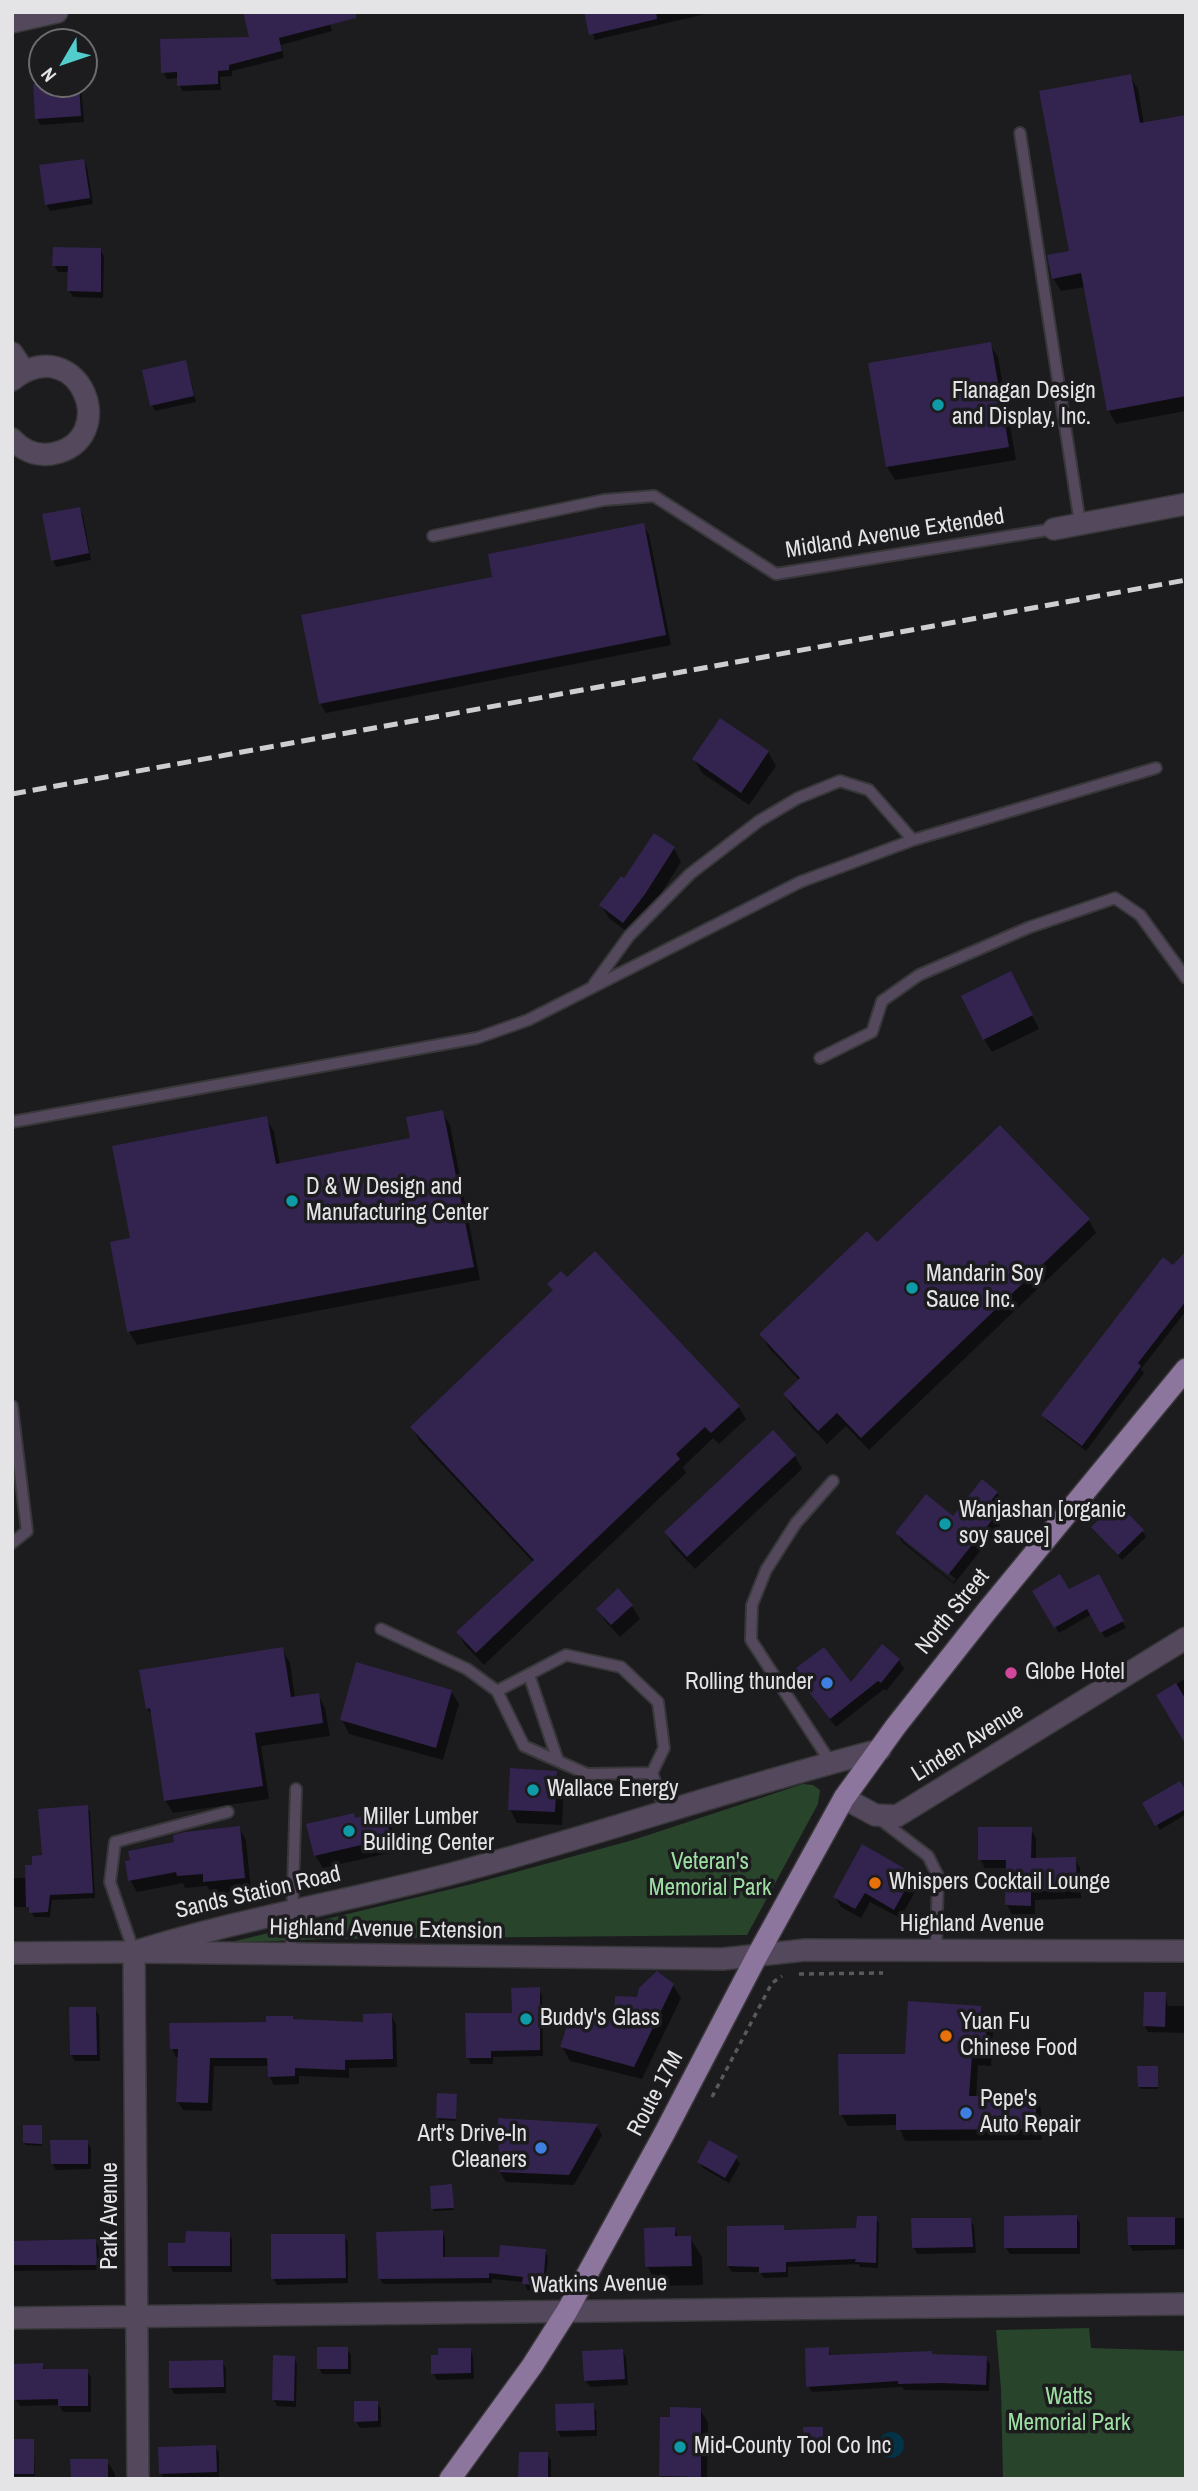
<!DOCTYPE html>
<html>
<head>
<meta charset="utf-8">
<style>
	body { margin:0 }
	#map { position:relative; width:1198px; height:2491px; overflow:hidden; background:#1c1b1e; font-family:"Archivo Narrow",sans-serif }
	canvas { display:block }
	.frame { position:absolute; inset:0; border:14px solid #e4e3e6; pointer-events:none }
	.north { position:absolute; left:28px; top:28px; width:70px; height:70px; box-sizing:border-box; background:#1c1b1e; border:2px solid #6c6b6e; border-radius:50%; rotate:231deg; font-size:19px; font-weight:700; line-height:28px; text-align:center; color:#e4e3e6 }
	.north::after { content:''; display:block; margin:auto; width:24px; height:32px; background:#52cdcc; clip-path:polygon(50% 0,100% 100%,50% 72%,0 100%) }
</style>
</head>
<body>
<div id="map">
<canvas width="1198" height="2491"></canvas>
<div class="frame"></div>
<div class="north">N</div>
</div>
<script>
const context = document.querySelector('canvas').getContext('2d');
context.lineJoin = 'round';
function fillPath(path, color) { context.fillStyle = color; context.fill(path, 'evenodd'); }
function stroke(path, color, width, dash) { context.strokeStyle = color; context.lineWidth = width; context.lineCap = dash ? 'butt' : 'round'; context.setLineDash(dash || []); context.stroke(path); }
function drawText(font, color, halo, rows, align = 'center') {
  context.font = font + ' "Archivo Narrow",sans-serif'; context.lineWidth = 7; context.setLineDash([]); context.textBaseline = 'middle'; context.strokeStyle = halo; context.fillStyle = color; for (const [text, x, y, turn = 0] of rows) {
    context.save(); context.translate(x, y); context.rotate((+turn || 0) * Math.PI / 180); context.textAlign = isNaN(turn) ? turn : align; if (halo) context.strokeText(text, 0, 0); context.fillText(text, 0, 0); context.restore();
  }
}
fillPath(new Path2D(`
	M803,1784L813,1785L820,1790L818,1804L747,1935L323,1939L227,1943L472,1884L633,1840Z
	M1089,2328L1091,2348L1186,2351V2479H1003L1001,2389L996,2330Z`), '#28452b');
fillPath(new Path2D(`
	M878 2445a13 13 0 1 1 26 0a13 13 0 1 1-26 0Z`), '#023347');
fillPath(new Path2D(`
	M327,12L332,31L281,45L284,58L232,71V76L220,77L221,90L183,91L179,85V78L167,79L163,72Z
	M586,12H714L595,40Z
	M1130,76L1138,89L1144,124L1186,117V411L1116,424L1108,410L1085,287L1061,291L1053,278L1071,253Z
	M34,81H42V84H81L84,122L40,125L37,118Z
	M83,160L87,167L93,204L50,211L47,205L41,167Z
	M100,249L104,256L103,298L73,297L69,291L70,272H58L54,265Z
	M990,344L998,357L1016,460L895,480L887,467Z
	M185,362L188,369L196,402L155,411L152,405Z
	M79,509L83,515L91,560L56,567L53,560Z
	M643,525L649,535L671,645L326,713L320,703L494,579Z
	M768,752L776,766L749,805L702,773L694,759Z
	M674,848L681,862L652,908L631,935L609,918L601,905L624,881Z
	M1018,987L1039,1029L992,1052L984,1039Z
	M442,1112L450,1125L480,1280L137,1345L129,1332L132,1239L266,1118L274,1132L280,1165L412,1140Z
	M1089,1220L1096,1233L869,1450L846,1426L827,1444L793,1408L785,1395L800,1381L769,1348L761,1335L877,1244Z
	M1186,1254V1311L1141,1369L1144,1373L1086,1451L1047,1421L1043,1415Z
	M549,1284L739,1407L746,1419L719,1444L713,1438L683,1467L686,1473L484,1665L465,1645L458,1633L533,1562L419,1440L412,1428L554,1291Z
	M795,1456L802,1469L695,1569L673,1546L666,1533Z
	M997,1493L1003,1503L994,1515L1000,1526L954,1584L903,1543L897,1533L954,1518ZM903,1536L956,1579L953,1582L903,1541Z
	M1093,1527L1142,1531L1146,1537L1122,1560Z
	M1098,1576L1126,1628L1105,1638L1092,1614L1059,1633L1034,1591H1069Z
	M632,1606L640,1619L620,1637L606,1622L598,1609Z
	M282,1649L290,1663L295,1698L318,1695L325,1708L330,1736L261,1746L269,1799L173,1813L165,1800L154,1719L147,1708Z
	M899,1660L904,1669L886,1691L884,1689L836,1727L800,1681L851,1685Z
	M1186,1678V1742L1158,1696Z
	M451,1691L459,1704L443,1760L349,1734L342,1720Z
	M556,1772L564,1786L562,1825L517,1823L510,1809Z
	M1186,1789V1814L1160,1830L1144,1803Z
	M87,1807L90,1812L95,1898L52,1900L50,1917H34L29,1907H12V1878H27L34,1866Z
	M385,1813L392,1827L398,1851L323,1868L315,1855L356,1820Z
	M239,1828L246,1840L251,1890L212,1894L207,1886L185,1888L183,1883L137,1892L130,1880Z
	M1031,1829L1036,1838V1859H1075L1080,1868L1081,1898L1035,1900V1914H1012L1007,1905V1868H985L980,1859Z
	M913,1875L919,1885L900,1918L870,1902L861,1918L841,1907L835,1897Z
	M673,1985L681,1998L642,2079L570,2061L562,2047L616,2023L638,1998Z
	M539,1989L542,1996L543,2056L493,2057V2064H471L468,2058Z
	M1165,1994L1168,2006H1186V2033L1148,2032L1145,2026Z
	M980,2008L993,2031L991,2066L978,2065L976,2098L1035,2097L1041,2109L1042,2140L905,2141L898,2125L848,2126L841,2114Z
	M95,2009L99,2015L100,2061H75L71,2055Z
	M391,2015L396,2024L397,2067L349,2068V2078L299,2076V2084L274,2085L269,2076V2066H214L212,2111L183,2110L178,2102L179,2057H176L172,2048L292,2017L294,2021L365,2024Z
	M1157,2067L1158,2089H1141L1139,2087Z
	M456,2095V2121L439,2120L437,2117Z
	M597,2126L602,2135L574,2185L506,2182L500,2172Z
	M41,2127L42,2146L26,2145L24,2143Z
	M87,2142L91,2148V2169L56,2170L52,2164Z
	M736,2158L740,2164L729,2183L703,2168L699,2162Z
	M451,2186L454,2210L434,2211L433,2208Z
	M1076,2217L1080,2223V2254H1010L1006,2248Z
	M876,2218L879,2224L878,2268L860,2267L859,2264L788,2267V2277L764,2278L760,2272H732L728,2266L783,2227L786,2232L858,2230Z
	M1186,2218V2249L1133,2251L1129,2245V2219Z
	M912,2220H970L974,2226L976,2253L917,2254L914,2248Z
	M674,2229L679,2238H690L702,2257L703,2285L659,2286L647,2266Z
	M442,2231L445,2237V2259H501L545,2251L548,2257L545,2291L527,2290L524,2282L492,2279V2283L383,2284L380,2279Z
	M229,2233L232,2240V2272H173L170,2266L187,2245Z
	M344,2236L348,2242V2283L277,2285L273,2278Z
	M95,2241L99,2247V2270L12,2271V2243Z
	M347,2349L351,2355V2374H322L319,2368Z
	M828,2349L832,2357L986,2358L990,2364L989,2391L904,2390L902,2387L812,2392L808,2386Z
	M470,2350L473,2356L474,2379L437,2380L433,2373Z
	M622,2350L626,2357L628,2385L590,2387L586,2381Z
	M294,2357L297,2364L296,2407L277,2406L274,2400Z
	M222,2362L226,2368V2393L174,2394L171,2387Z
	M42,2365L46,2371H87L91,2377V2412H63L59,2405L20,2406L16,2400Z
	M377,2403L381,2409V2427L360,2428L356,2421Z
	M593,2405L596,2411L597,2436L561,2437L558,2431Z
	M700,2409L708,2423L707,2479H663L661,2476L672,2419Z
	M822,2429L824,2448L807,2449L805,2446Z
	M33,2440L35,2476H13L12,2441Z
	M215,2446L219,2453V2478L164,2479L161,2473Z
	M547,2454L551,2460V2479H522L520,2476Z
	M107,2461L115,2474V2479H72Z`), '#0007');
fillPath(new Path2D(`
	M243,12H356V18L279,38L282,51L229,65V70L218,71V84L177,86V72L161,73L160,39L249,37Z
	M584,12H656L657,19L589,35Z
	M1131,74L1140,123L1186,115V396L1107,411L1081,273L1052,279L1047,255L1069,251L1039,91Z
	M33,84H79L81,116L35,119Z
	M84,159L90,198L45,205L39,165Z
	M53,247L101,248V292L67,291L68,266H52Z
	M991,342L1009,447L886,467L868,363Z
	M186,360L194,396L150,406L142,370Z
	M80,507L89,553L51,561L42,514Z
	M644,523L666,635L319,704L301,615L492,577L488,554Z
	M720,718L769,751L741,793L692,759Z
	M654,833L675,847L645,894L623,923L599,905L621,876L624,878Z
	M1011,971L1033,1015L983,1040L961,996Z
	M443,1110L474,1267L127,1332L110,1242L130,1238L112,1146L267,1116L276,1164L410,1138L406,1117Z
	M1000,1125L1090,1219L861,1438L837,1413L818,1431L783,1394L800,1378L759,1334L867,1231L877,1242Z
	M595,1251L740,1406L711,1433L705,1427L676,1454L680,1459L476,1653L456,1632L534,1560L410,1427L553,1290L547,1284L561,1271L567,1277Z
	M1186,1251V1301L1138,1363L1141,1366L1082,1446L1041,1415L1163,1257L1173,1265Z
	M773,1430L796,1455L687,1557L664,1532Z
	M982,1479L998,1492L986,1507L996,1515L948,1575L895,1533L926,1494L953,1516Z
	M1117,1502L1144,1530L1118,1555L1091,1527Z
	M1060,1574L1069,1589L1099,1574L1124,1621L1100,1633L1087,1609L1054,1628L1032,1591Z
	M618,1588L633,1605L611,1625L596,1609Z
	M882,1644L900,1659L881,1683L878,1681L830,1719L792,1671L824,1647L851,1682Z
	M283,1647L291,1697L319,1693L323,1723L255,1733L263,1786L164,1801L150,1708L146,1709L139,1670Z
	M356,1662L452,1690L436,1748L340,1720Z
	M1176,1683L1186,1700V1745L1156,1695Z
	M510,1768L557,1771L555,1812L508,1810Z
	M1180,1781L1186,1791V1809L1155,1826L1142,1803Z
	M88,1805L93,1893L50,1895L48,1912L29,1913V1907H26L25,1865H32V1856L42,1855L38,1809Z
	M385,1811L391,1838L314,1856L306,1824L354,1813L355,1818Z
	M240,1826L245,1878L203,1882V1874L177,1876L176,1872L128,1881L125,1861L130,1860L128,1851L174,1842L173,1835L185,1832Z
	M978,1827H1032L1031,1858L1076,1857L1077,1890L1031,1891V1906L1005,1905L1006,1860H978Z
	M862,1844L914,1874L894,1910L865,1893L855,1909L833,1897Z
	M657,1971L674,1984L634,2067L560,2047L571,2013L614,2021L615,1996L637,1997L639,1988Z
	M540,1987V2050L491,2051V2058H466L465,2013H512L511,1988Z
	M1144,1992H1166L1165,2027L1143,2026Z
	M908,2001L981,2006V2017L987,2018L985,2056L972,2055L969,2096H1036V2129L896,2130V2114L839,2115L838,2054H905Z
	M69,2007H96L97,2055H70Z
	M392,2013L393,2059L345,2060V2070L295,2068V2076L268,2077L267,2058H210L208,2103L176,2102L178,2049H170L169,2023L266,2022V2016H293V2019L363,2022V2014Z
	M1137,2066H1158V2087H1138Z
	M437,2093L457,2094L456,2119L436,2118Z
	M498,2118L598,2124L569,2175L499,2172Z
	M23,2125H42V2144L23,2143Z
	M50,2140H88V2164H51Z
	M709,2140L738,2156L725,2178L697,2162Z
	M452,2184L454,2208L431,2209L430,2186Z
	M1077,2215V2248H1004V2216Z
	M857,2216H877L876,2263L855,2262L856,2259L786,2262V2272L759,2273V2267L727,2266V2226L784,2225V2230L856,2228Z
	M1127,2217H1175V2245H1128Z
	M911,2218H971L973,2247L912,2248Z
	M675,2227V2236H691L692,2266L645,2267L644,2228Z
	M443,2230V2257H499L500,2245L546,2249L543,2286L522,2284L523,2277L489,2273V2278L378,2279L376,2232Z
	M186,2231L230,2232V2266H168V2243H185Z
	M271,2234H345L346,2278L271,2279Z
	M96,2239L97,2265H12V2241Z
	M317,2347H348V2369H317Z
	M829,2347V2355L932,2351V2354L987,2356L986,2385L942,2383L898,2384V2381L806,2387L805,2348Z
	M438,2348H471V2373L431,2374V2355H438Z
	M623,2349L625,2379L584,2381L582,2351Z
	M273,2355L295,2356L294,2401L272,2400Z
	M223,2360L224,2387L169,2388V2361Z
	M43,2363V2369H88V2406H58V2399L14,2400L13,2364Z
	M354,2401H378V2421L354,2422Z
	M594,2403L595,2430L556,2431L555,2404Z
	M670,2407L701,2408V2477L659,2476L660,2417H670Z
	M803,2427H823V2446H804Z
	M12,2439H34V2474H12Z
	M216,2445L217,2472L159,2474L158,2447Z
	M519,2452H548V2477H518Z
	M70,2459H108V2479H71Z`), '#32244f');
const service = new Path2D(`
	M1020,133L1080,523
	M433,536L604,500L654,496L776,574L1054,529
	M594,984L629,936L690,874L759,821L798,798L840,781L869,790L913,840
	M820,1058L872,1032L882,1001L919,975L1030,927L1115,898L1140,915L1186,978
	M12,1122L477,1038L528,1020L800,882L913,840L1156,768
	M12,1406L27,1531L12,1543
	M381,1629L467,1669L497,1691L524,1746L587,1774L652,1773L666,1813
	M529,1675L558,1761
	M497,1691L566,1655L621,1667L658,1702L664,1748L652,1773
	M831,1763L751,1640L752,1605L766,1570L796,1523L833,1481
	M877,1817L928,1856L938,1876L936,1951
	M134,1952L110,1882L115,1842L228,1812
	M291,1955L296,1789`);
const minor = new Path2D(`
	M12,353L24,371
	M12,380C79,328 124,441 51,454C36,456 22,450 12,439
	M1054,529L1186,504
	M844,1798L875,1815L897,1816L1186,1638
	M12,2318L1186,2304
	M138,2479L134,1952C245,1917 361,1899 473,1868C609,1831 743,1785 880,1750`);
const tertiary = new Path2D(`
	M12,22L57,12
	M12,1953L134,1952L723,1959L805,1950L1186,1951`);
const primary = new Path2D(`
	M450,2479L532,2366L567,2311L664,2134L758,1954L844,1798L896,1726L986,1612L1186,1369`);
stroke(service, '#38373a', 14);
stroke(minor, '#38373a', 24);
stroke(tertiary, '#38373a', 24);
stroke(primary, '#38373a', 24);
stroke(new Path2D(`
	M799,1974L883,1973
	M712,2097L772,1983L782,1976`), '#59585b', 3.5, [5, 5]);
stroke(service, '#54495c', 10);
stroke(minor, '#54495c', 21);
stroke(tertiary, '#54495c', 21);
stroke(primary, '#8d769d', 21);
stroke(new Path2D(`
	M12,794L1186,580`), '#cecdd0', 5, [14, 7]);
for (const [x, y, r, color] of [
	[938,405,7,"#0f9aa8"],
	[292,1201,7,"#0f9aa8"],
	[912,1288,7,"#0f9aa8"],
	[945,1524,7,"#0f9aa8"],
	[1011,1673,7,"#d1479c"],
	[827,1683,7,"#3f7fe0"],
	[533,1790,7,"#0f9aa8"],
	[349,1831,7,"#0f9aa8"],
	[875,1883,7,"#e8710a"],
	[526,2019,7,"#0f9aa8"],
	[946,2036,7,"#e8710a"],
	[966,2113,7,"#3f7fe0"],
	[541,2148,7,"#3f7fe0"],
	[680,2447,7,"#0f9aa8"]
]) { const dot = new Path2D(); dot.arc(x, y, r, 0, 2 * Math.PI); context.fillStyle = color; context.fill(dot); stroke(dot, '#1c1b1e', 2.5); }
drawText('23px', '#e4e3e6', '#1c1b1e', [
	["Flanagan Design",952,392],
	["and Display, Inc.",952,418],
	["D & W Design and",306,1188],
	["Manufacturing Center",306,1214],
	["Mandarin Soy",926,1275],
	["Sauce Inc.",926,1301],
	["Wanjashan [organic",959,1511],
	["soy sauce]",959,1537],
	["Globe Hotel",1025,1673],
	["Rolling thunder",813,1683,"right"],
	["Wallace Energy",547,1790],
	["Miller Lumber",363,1818],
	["Building Center",363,1844],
	["Whispers Cocktail Lounge",889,1883],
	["Buddy's Glass",540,2019],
	["Yuan Fu",960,2023],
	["Chinese Food",960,2049],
	["Pepe's",980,2100],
	["Auto Repair",980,2126],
	["Art's Drive-In",527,2135,"right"],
	["Cleaners",527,2161,"right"],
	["Mid-County Tool Co Inc",694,2447]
], 'left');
drawText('23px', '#e4e3e6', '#1c1b1e', [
	["Midland Avenue Extended",895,534,-9],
	["North Street",953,1612,-51],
	["Linden Avenue",968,1743,-32],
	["Sands Station Road",258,1893,-13],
	["Highland Avenue",972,1925],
	["Highland Avenue Extension",386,1930,1],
	["Route 17M",656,2094,-62],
	["Park Avenue",111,2216,-90],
	["Watkins Avenue",599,2285,-1]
]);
drawText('23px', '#9ddea3', '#1c1b1e', [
	["Veteran's",710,1863],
	["Memorial Park",710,1889],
	["Watts",1069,2398],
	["Memorial Park",1069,2424]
]);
</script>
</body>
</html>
